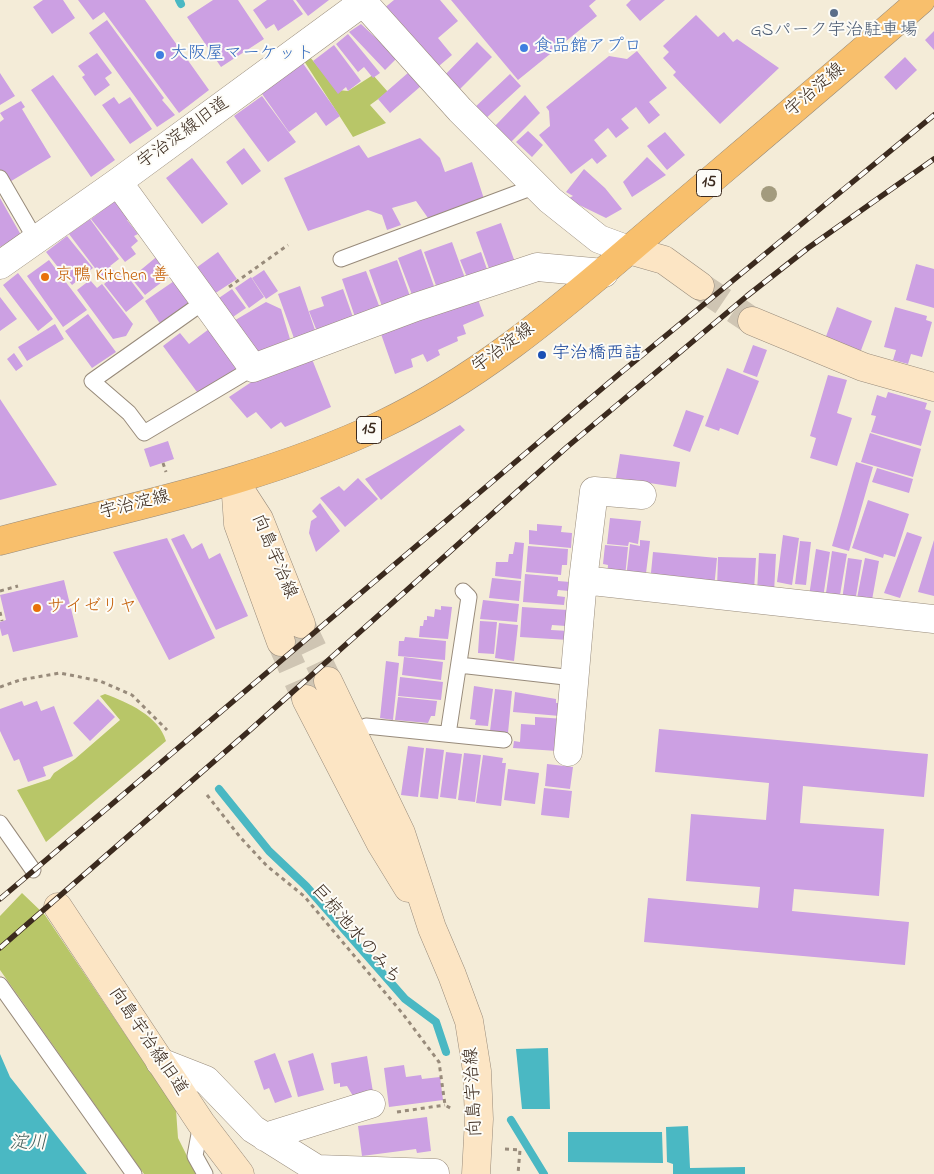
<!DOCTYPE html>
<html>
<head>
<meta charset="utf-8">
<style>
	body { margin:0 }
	canvas { display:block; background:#f4ecd8 }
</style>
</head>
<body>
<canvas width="934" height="1174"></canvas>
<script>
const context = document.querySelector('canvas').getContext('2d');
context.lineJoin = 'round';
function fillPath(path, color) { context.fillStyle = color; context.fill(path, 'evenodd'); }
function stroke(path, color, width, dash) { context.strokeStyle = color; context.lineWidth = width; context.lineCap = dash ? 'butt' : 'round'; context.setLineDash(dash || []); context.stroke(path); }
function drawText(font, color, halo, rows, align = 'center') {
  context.font = font + ' "Indie Flower","Klee One",sans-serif'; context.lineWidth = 4; context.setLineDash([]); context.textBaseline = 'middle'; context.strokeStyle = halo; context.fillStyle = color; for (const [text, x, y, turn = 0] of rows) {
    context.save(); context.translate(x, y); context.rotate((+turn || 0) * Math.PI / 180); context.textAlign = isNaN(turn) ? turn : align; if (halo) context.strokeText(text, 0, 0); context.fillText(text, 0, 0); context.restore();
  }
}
fillPath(new Path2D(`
	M309,56L338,90L348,91L373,75L388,92L370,105L386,123L353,137L304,61Z
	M105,694C127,702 159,716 166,741L46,842L17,790L50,779L54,773L75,759L120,720L100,696Z
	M22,893L45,915L176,1110L178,1138L196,1174H144L0,970V916Z`), '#b8c668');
fillPath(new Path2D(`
	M548,1048L550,1109H522L516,1049Z
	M0,1054L10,1077L87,1174H0Z
	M688,1126L690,1168L745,1167V1174H673V1164L667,1162L666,1127Z
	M568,1132H662L663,1163L568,1162Z`), '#4ab8c3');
stroke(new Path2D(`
	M179,0L181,4
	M219,789L269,851L306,886L405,999L436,1022L446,1052
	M511,1120L544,1174`), '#4ab8c3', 8);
fillPath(new Path2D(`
	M43,0H63L75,18L52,34L33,7Z
	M78,0H145L209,90L179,113L104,12L93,20Z
	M213,0H238L264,39L221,67L187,17Z
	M267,0H293L303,14L278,31L274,24L266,29L253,10Z
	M296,0H329L308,16Z
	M394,0H440L458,21L438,38L452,55L433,71L383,9Z
	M451,0H596L589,6L597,16L518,80Z
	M631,0H665L640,21L626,5Z
	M696,15L718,37L724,32L733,42L737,39L779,68L720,124L673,75L676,72L663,58L669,52L663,46Z
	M107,20L164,98L162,100L175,115L157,127L89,33Z
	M361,24L397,58L385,70L349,32Z
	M934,31V50L925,40Z
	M348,34L380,73L373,78L364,67L358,72L336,44Z
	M477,42L492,57L455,94L440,80Z
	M334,45L361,81L348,91L346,87L338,94L313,61Z
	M637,51L667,88L649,102L660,115L649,124L636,107L621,119L629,128L616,138L608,128L594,140L607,156L597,164L592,158L571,174L539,135L550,126L549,111L546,107L609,56L627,59Z
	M97,53L112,73L105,78L110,85L95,96L82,77L85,75L78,66Z
	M905,57L917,70L896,90L884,77Z
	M302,62L340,116L326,126L316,112L289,132L260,91Z
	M409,72L421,86L390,113L378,99Z
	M0,73L15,96L0,105Z
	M510,74L521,86L483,121L472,110Z
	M53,75L115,160L91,177L31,90Z
	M525,95L540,113L510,143L494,127Z
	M262,96L296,142L268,162L234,116Z
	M114,97L119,104L130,97L152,129L130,144L102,105Z
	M21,101L25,107L22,109L51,157L8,183L0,170V122L4,119L0,113Z
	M528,131L543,145L532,157L516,142Z
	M665,132L685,155L667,170L647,146Z
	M420,138L440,158L445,172L472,162L484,199L428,218L416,201L392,208L401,225L387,230L382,215L368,210L308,231L284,178L359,145L368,158Z
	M244,148L261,171L242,185L226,162Z
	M647,157L666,175L632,197L623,182Z
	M192,158L228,204L202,224L166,178Z
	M584,169L605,188L622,209L606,218L567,199L573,196L566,192Z
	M0,198L21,235L0,247Z
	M117,199L131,217L127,220L138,234L134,236L138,241L131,247L136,254L125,262L91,219Z
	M90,219L119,259L110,266L115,272L104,280L69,234Z
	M501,223L516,265L491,274L476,232Z
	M67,236L93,268L72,285L46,252Z
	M452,242L466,281L438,291L424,252Z
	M421,249L436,292L414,300L398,258Z
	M218,252L237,279L214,294L196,268Z
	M481,252L489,275L469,282L460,260Z
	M160,254L175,272L145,295L131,278Z
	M49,260L87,310L63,327L27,276Z
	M397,260L411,299L383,309L369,270Z
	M916,264L934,269V308L906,300Z
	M122,269L144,298L126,312L104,284Z
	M264,270L278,291L266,299L252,278Z
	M366,271L381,311L356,320L342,279Z
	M18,273L53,319L38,331L3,285Z
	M251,277L264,297L249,308L235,288Z
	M177,279L191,299L187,301L190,305L161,325L145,301Z
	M90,280L97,288L102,284L133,324L126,336L113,339L77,290Z
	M300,286L316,333L295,341L278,294Z
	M232,289L246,308L230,319L216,300Z
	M343,289L354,320L318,334L309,311L324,306L321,297Z
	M0,297L17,319L0,331Z
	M477,297L484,316L463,325L466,334L457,337L458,341L438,350L440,355L427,362L423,354L411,359L413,367L395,374L381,334Z
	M266,302L281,309L290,339L254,353L232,322Z
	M837,307L872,321L860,353L825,339Z
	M895,307L927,316L926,320L932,322L922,357L911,354L908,364L893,360L896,350L884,347Z
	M88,314L116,352L92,368L65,331Z
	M55,324L64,339L27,361L18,347Z
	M209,329L238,367L200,396L163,346L180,333L189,344Z
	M753,345L767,350L757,377L743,372Z
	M14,353L23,366L16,371L7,359Z
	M310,354L331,407L285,427L281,422L271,429L256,412L247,418L229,397L253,381Z
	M727,368L759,381L738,435L720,428L719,431L705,426Z
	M828,375L847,380L837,413L852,418L837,466L810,458L816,438L810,436Z
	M888,392L927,403L925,409L931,411L921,446L871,432L876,416L871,415L877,395L886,398Z
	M0,399L57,485L0,500Z
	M686,410L704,416L690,452L673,446Z
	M460,425L465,430L381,500L365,479Z
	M870,433L921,449L913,477L861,462Z
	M168,441L174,459L150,467L144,449Z
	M620,454L680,462L676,487L616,478Z
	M856,462L873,467L849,551L832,546Z
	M877,468L913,479L909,493L872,482Z
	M358,478L378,499L345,527L320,498L339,486L344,491Z
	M868,500L909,514L895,557L884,554L883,558L852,548Z
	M320,503L340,531L316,552L309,533L311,521L317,517L312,511Z
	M610,518L641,521L638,544L629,542L628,546L607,544Z
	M537,524L562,526L561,532L572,533L571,548L529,544V530L537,531Z
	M907,532L922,537L900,598L884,593Z
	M184,534L192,549L202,543L209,559L220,553L248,616L216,630L171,539Z
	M783,535L799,538L792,585L777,582Z
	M167,538L215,638L169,660L113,552Z
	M640,540L650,541L645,581L626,578L630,544L640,546Z
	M934,540V596L918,592Z
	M800,541L811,542L806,585L795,584Z
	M515,542L524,543L521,579L495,576L496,562H508L509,554H513Z
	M605,545L628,547L625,577L607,575L608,565L603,564Z
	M528,546L568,549L567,565H562L561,575L526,572Z
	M816,549L830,552L823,598L809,596Z
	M832,551L847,554L840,595L826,593Z
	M653,552L717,558L714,589L650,583Z
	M759,553L776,554L774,593H757Z
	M718,557L756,558L754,590L717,589Z
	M848,558L862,560L855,602L842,600Z
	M865,558L879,561L872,600L857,598Z
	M525,574L558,577V581L570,582L569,591L558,590L557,596L565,597L564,605L523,602Z
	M492,578L521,581L519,601L489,598Z
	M64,580L78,637L13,652L8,634L2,636L0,628V622L6,620L0,595Z
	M483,600L519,604L517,622L480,619Z
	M441,606L452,607L448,639L419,637L420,626H423L424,620H427V616L434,617L435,609L441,610Z
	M522,607L568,610L566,626L552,625L551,630L569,631L568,640L520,637Z
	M480,621L497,622L494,654L478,653Z
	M499,623L518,625L514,661L495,658Z
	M405,637L446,641L445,660L398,656L399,641H404Z
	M404,657L443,662L441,680L402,675Z
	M386,661L399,663L393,720L380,718Z
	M400,677L443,682L441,700L398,696Z
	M474,686L493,689L488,726L475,725L476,720L470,719Z
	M495,689L512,691L508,733L490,731Z
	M515,692L556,699V703H561L560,716L513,712Z
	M398,697L437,701L435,716H431L428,723L395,720Z
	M98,699L115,717L90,741L73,723Z
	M22,701L24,706L37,701L41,711L54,706L73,756L43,767L46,776L28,782L19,759L14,761L0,731V709Z
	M535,717L565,719L557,751L513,748L514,741L520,742L521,724L535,725Z
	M659,729L928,754L924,797L803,786L800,823L884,829L879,896L794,889L792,911L909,922L905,965L644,942L648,898L758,908L760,887L686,881L691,814L766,820L769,783L655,772Z
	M408,746L424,748L418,797L401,795Z
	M426,748L444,750L438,799L420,797Z
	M446,752L462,754L456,799L440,797Z
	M464,753L481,755L475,802L458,800Z
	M483,755L503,758L502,763H506L501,806L476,803Z
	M547,764L573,767L570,789L545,786Z
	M508,769L539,773L535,804L504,800Z
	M544,788L572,791L569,818L541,815Z
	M275,1053L292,1097L275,1103L269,1088L264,1090L254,1061Z
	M313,1053L324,1090L298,1097L288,1061Z
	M367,1056L373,1092L353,1096L347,1086L340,1087V1083L334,1084L331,1063Z
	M404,1065L406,1077L421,1075L422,1079L440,1077L443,1100L389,1107L384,1068Z
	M427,1117L431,1151L417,1153L416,1149L362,1156L358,1126Z`), '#cca0e3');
stroke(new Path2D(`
	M700,286L752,321
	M301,624L328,681
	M281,642L306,699`), '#cfc5b3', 28, [28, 14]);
const lane = new Path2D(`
	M0,178L36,240
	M341,259L536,186
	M205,301L92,381L129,413L144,433L253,368
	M459,665L574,678
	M366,726L504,740
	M448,734L469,597L463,591
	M0,823L33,870
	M0,985L134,1174
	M201,1123L195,1156L205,1174`);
const street = new Path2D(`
	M363,2L460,110L550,200L599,239L629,250
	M118,182L253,368L416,307L537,267L604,273
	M0,265L118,182L366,0
	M583,580L934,619
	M568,752L583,580L594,491L642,495
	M160,1062L206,1080L253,1129L317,1169L435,1173
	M265,1137L371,1104`);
const secondary = new Path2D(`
	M629,250L664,260L700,286
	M752,321L863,367L934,387
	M235,481L238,524L281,642
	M235,482L259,519L301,624
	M328,681L401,833L432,928L452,975L469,1021L477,1071L479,1119L476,1174
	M306,699L381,844L408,888
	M58,907L201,1123L240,1174`);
const primary = new Path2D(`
	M0,541C128,507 260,482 381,425C474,381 553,315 630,249C727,166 825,84 921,0`);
stroke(lane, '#988b7b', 17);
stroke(street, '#988b7b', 29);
stroke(secondary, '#988b7b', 29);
stroke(primary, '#988b7b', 29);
stroke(new Path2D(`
	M229,287L288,245
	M163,463L166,472
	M0,591L18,586
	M0,612L2,621
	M0,687L20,680L60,673L100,681L132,695L167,730
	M207,795L240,837L267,866L304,896L403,1014L439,1062L445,1105L452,1109
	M397,1112L445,1105
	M505,1149L520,1150L518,1174`), '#988b7b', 3, [4, 4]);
stroke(lane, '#fff', 15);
stroke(street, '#fff', 28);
stroke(secondary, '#fce5c4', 28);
stroke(primary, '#f8bf6c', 28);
const rail = new Path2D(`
	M0,899L618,375L934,115
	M0,948L249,731L567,447L747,296L808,248L934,159`);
stroke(rail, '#3b2a1e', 5.5);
stroke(rail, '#fdfcf7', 4, [11]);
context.fillStyle = '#a39b7e';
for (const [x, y] of [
	[769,194]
]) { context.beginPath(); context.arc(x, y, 8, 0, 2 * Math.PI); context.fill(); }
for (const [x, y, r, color] of [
	[834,13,5,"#5c6f8a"],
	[524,48,5,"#3f7fe0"],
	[160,55,5,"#3f7fe0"],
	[45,277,5,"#e8710a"],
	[542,355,5,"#1a4fb4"],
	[37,608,5,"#e8710a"]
]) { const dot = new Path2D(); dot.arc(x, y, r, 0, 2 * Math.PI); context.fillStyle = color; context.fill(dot); stroke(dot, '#fdfcf7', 2); }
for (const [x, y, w] of [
	[709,183,25],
	[369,430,25]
]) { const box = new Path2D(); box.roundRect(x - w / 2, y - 13.5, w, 27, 4); context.fillStyle = '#fdfcf7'; context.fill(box); stroke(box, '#3b2a1e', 1); }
drawText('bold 16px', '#3b2a1e', null, [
	["15",709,183],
	["15",369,430]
]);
drawText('18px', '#4e5e75', '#fdfcf7', [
	["GSパーク宇治駐車場",834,32]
]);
drawText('18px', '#366cbe', '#fdfcf7', [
	["食品館アプロ",534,48],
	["大阪屋マーケット",170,55]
], 'left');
drawText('18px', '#3b2a1e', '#fdfcf7', [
	["宇治淀線",816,91,-41],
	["宇治淀線旧道",184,134,-36],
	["宇治淀線",504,349,-36],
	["宇治淀線",135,506,-14],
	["向島宇治線",273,557,67],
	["巨椋池水のみち",355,935,49],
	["向島宇治線旧道",147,1042,56],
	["向島宇治線",475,1092,-93]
]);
drawText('18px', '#c56008', '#fdfcf7', [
	["京鴨 Kitchen 善",55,277],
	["サイゼリヤ",47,608]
], 'left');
drawText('18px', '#164399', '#fdfcf7', [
	["宇治橋西詰",552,355]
], 'left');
drawText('italic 19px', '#405c58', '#fdfcf7', [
	["淀川",28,1145]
]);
</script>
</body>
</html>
